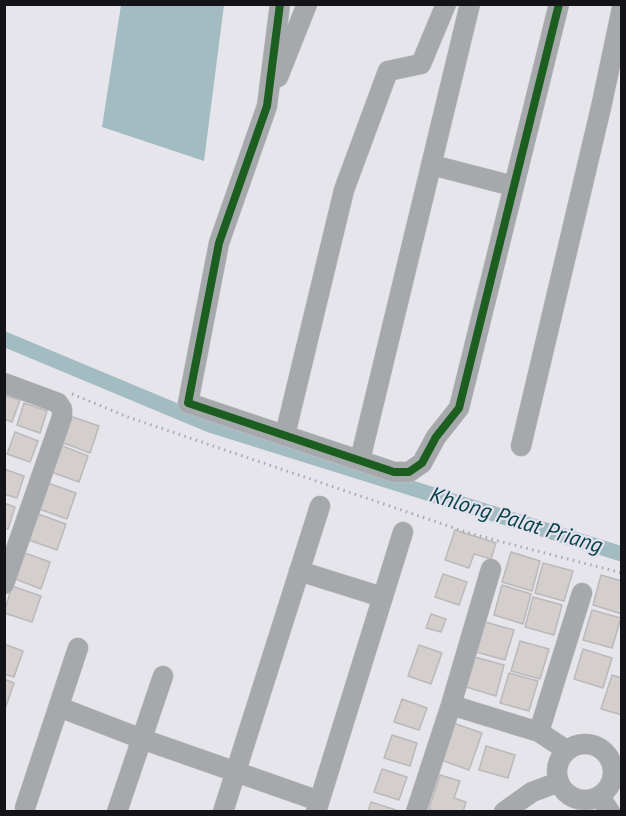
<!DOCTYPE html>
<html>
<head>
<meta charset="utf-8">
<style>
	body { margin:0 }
	#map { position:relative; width:626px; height:816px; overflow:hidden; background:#e6e5ec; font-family:"PT Sans",sans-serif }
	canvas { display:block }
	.frame { position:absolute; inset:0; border:6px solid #141318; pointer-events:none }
</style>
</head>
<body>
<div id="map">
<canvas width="626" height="816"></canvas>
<div class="frame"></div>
</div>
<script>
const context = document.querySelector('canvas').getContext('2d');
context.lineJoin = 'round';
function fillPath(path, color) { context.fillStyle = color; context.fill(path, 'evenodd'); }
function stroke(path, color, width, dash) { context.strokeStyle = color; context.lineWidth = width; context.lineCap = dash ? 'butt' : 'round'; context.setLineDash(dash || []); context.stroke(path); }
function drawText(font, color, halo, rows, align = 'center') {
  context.font = font + ' "PT Sans",sans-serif'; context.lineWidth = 4.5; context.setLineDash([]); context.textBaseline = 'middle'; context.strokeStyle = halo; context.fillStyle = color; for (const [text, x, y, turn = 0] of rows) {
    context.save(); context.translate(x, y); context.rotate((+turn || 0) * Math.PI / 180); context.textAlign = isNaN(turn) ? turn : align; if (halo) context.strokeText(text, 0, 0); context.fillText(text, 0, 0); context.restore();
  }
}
fillPath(new Path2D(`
	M121,5H224L204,161L102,127Z`), '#a2bcc1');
stroke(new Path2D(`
	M4,339L210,425L622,554`), '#a2bcc1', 15);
const building = new Path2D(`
	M4,395L20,400L12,422L4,419Z
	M24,403L47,411L40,433L17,425Z
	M70,416L99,426L90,453L61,442Z
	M15,432L38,441L30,462L7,454Z
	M60,445L88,456L79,482L51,472Z
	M4,469L24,476L17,498L4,494Z
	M48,483L76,493L67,519L39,509Z
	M4,503L15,507L8,529L4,528Z
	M38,514L66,524L57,550L29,540Z
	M455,530L496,543L491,559L474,554L469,568L445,560Z
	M22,552L50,562L41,589L13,578Z
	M511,552L540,561L532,591L502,582Z
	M543,563L573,571L564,601L535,593Z
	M443,574L467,582L459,605L435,597Z
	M601,575L622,581V614L593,605Z
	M502,585L531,594L523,624L494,615Z
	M12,586L41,596L32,622L4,613Z
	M533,597L562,605L554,635L525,627Z
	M592,610L621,618L612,648L583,640Z
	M431,614L446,619L441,632L426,628Z
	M485,622L514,630L505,660L476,652Z
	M520,641L549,649L540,679L511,671Z
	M4,644L23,651L14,677L4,674Z
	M419,645L442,653L431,684L408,676Z
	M583,649L612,658L603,688L574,679Z
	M475,657L504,665L496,696L466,687Z
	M509,673L538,681L529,711L500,703Z
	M612,675L622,678V715L601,709Z
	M4,679L14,683L5,709H4Z
	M402,699L427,708L419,730L394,722Z
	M453,723L482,733L469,770L441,760Z
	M392,735L417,743L410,766L384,758Z
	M486,746L515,755L508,778L479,770Z
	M382,769L407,777L399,800L374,792Z
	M440,775L460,781L454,798L466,802L463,812H436L429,809Z
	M371,802L396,810V812H368Z`);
fillPath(building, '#d4cecd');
stroke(building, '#bbb9ba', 1.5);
const minor = new Path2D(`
	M280,4L267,106L219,243L188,403L394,472H409L422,463L436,437L459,408L559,4
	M278,77L307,4
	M432,165L513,186
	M4,383L58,403L62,409V417L4,584
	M285,435L344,190L388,71L421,64L446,4
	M521,446L602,103L622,8
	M360,460L470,4
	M299,571L382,597
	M451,705L539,732L566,750
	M59,707L142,739L319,801
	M539,732L582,593
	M557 772a28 28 0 1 1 56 0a28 28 0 1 1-56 0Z
	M599,796L610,812
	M25,808L78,648
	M117,812L163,676
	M223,812L320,506
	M316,812L403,532
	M416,812L451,705L491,569
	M504,812L532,792L559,782`);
stroke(minor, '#c1c0c5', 21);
stroke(new Path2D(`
	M72,394L128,417L472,534L622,573`), '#aaaaae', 3, [1.5, 4.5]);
stroke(minor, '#a6a9ab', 20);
stroke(new Path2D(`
	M280,4L267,106L219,243L188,403L394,472H409L422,463L436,437L459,408L559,4`), '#1b5e20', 8);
drawText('italic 22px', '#013f44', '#e4e2ef', [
	["Khlong Palat Priang",516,521,17]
]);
</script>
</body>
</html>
